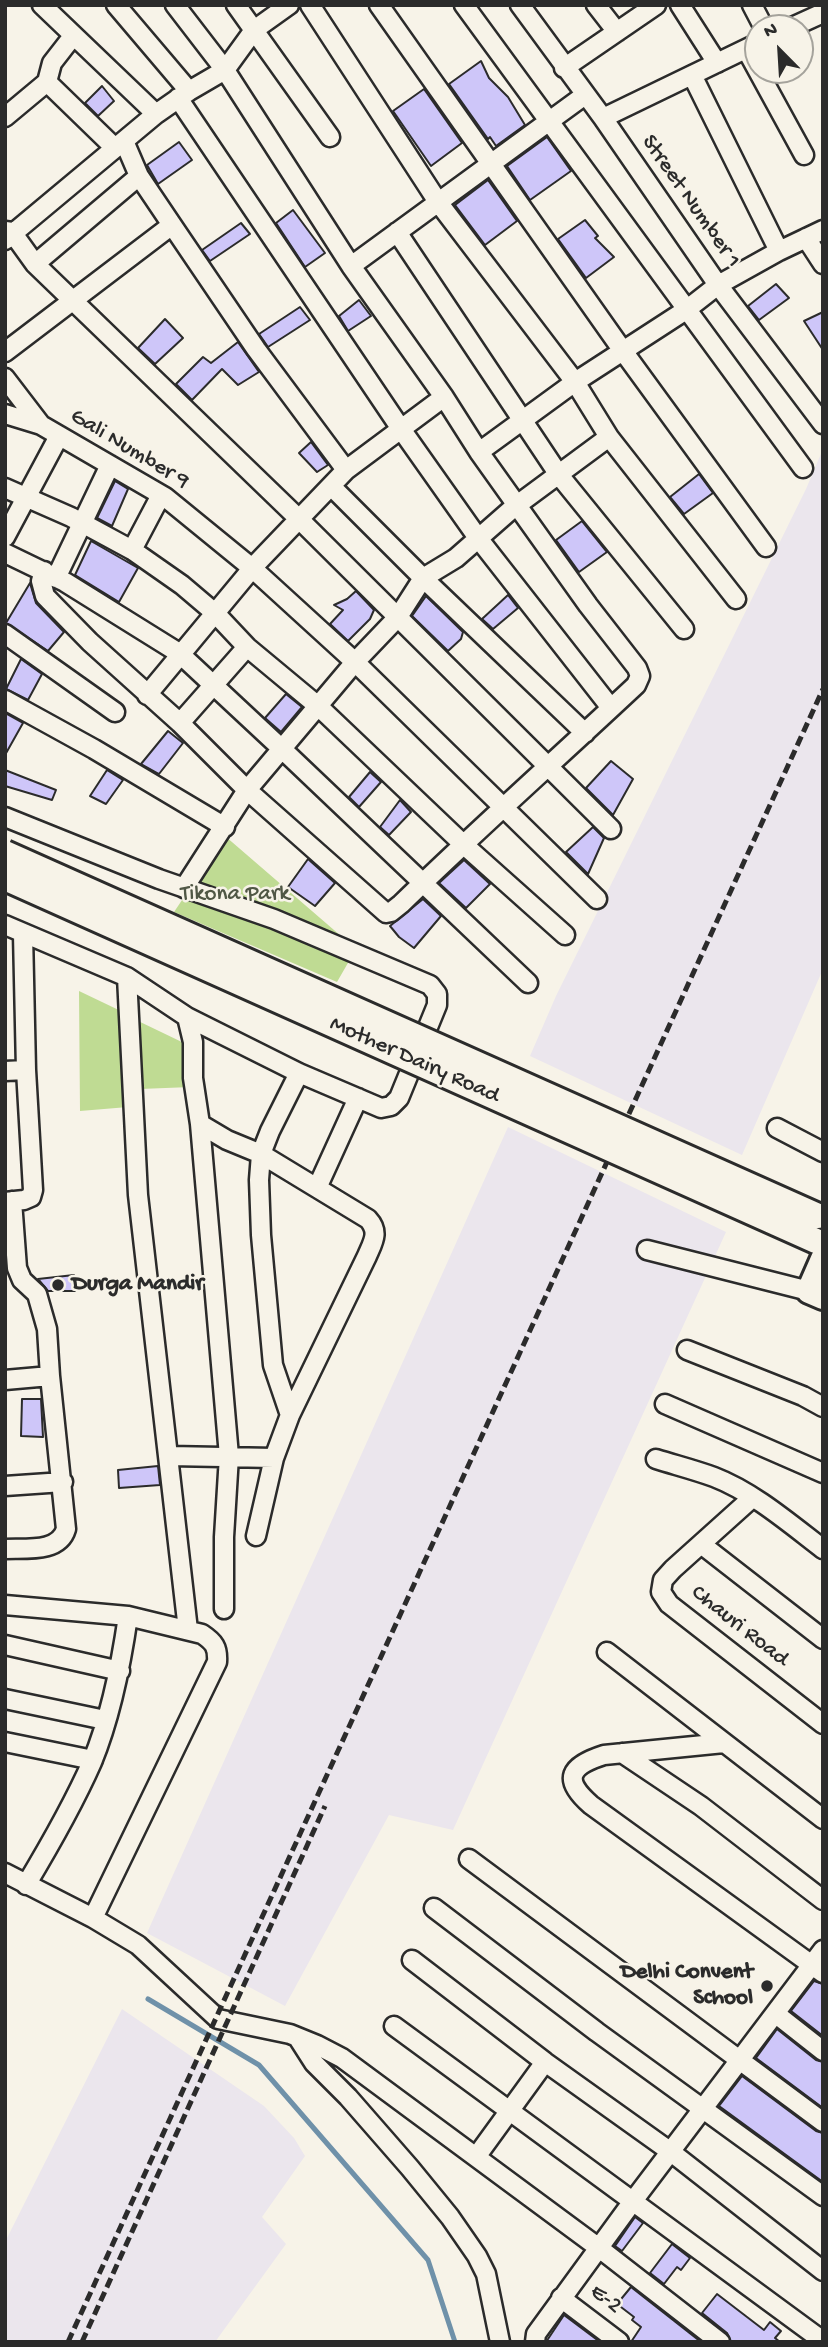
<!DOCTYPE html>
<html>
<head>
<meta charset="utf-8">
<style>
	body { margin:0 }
	#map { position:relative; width:828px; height:2347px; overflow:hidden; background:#f7f3e8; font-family:"Gochi Hand",sans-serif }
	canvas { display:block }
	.frame { position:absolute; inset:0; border:7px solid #2b2b2b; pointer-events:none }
	.north { position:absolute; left:744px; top:14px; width:70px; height:70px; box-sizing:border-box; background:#f7f3e8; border:2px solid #a5a39c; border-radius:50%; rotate:336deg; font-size:19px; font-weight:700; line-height:28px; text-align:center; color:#2b2b2b }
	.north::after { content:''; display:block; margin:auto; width:24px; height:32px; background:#2b2b2b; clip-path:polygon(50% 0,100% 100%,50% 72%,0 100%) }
</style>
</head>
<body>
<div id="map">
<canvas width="828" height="2347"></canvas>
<div class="frame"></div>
<div class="north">N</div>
</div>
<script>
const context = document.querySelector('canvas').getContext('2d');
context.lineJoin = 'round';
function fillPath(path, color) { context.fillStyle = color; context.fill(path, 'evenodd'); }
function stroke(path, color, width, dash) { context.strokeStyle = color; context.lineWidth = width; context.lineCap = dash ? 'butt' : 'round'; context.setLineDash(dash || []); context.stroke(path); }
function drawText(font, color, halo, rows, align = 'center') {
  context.font = font + ' "Gochi Hand",sans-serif'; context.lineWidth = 5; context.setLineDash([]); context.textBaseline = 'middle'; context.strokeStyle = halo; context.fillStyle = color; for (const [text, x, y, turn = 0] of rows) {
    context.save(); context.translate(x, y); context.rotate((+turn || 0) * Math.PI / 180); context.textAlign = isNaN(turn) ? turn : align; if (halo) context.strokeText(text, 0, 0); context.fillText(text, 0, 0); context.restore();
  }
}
fillPath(new Path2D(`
	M823,449V969L742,1155L530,1056L556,996L806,489Z
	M508,1127L726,1232L453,1830L389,1815L285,2006L147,1933Z
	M122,2009L264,2106L294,2138L305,2156L262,2217L286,2244L215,2342H5V2242Z`), '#ebe6ed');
fillPath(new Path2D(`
	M225,836L356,949L337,982L174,912Z
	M79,991L125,1013L128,1107L80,1111Z
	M134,1019L186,1044L191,1087L140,1089Z`), '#bfdb93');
stroke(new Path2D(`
	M148,1999L259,2065L428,2260L455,2342`), '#6f91a9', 5);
const building = new Path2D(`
	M481,61L489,78L508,97L525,125L496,146L490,137L488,139L449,84Z
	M102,86L114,101L98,116L85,103Z
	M424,89L462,143L431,166L393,111Z
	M547,137L571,171L530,200L507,166Z
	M179,142L192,160L158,184L147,165Z
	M488,180L517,221L485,245L455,205Z
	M293,210L325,253L305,267L276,223Z
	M585,220L598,236L595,238L614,257L586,278L558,239Z
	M241,223L250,234L210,261L202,250Z
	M776,284L789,298L759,320L748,306Z
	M359,300L371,316L348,331L339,316Z
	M300,307L310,320L268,347L259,334Z
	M823,312V350L804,321Z
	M165,319L183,338L155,364L138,348Z
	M238,342L259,372L238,385L222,369L192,400L176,384L203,357L211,363Z
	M311,442L328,465L317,472L299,453Z
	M699,474L713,493L684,514L670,497Z
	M115,481L128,489L112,526L97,518Z
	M582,521L607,552L579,572L556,540Z
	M91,541L138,568L119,602L75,575Z
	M30,583L36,603L64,632L48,651L6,623Z
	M356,591L374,610L370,619L348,641L330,624L343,610L334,605L347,599Z
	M508,595L518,608L493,629L482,619Z
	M426,596L463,632L461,639L448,651L412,616Z
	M21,659L42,674L28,700L6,689Z
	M286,694L302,707L281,732L265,718Z
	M5,713L23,723L5,755Z
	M168,731L183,743L159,774L141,764Z
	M611,761L633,779L613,815L586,788Z
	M5,770L56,790L52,800L5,786Z
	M107,770L123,780L106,804L90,796Z
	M370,772L381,782L359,807L349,797Z
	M400,800L411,812L389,835L380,827Z
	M593,827L604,838L588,874L566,852Z
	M308,859L335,883L315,906L288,887Z
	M464,860L490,884L466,908L439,883Z
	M423,899L441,916L414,948L399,937L390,926Z
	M74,1275L75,1291H48L38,1279Z
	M22,1399H41L43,1437L21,1436Z
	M158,1466L160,1485L119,1488L118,1470Z
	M814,1981L823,1984V2036L791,2011Z
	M777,2029L816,2060L823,2062V2108L756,2058Z
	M742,2076L816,2131L823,2133V2182L719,2106Z
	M635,2217L643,2223L622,2251L615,2246Z
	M672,2244L690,2258L681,2270L677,2267L664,2284L650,2273Z
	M631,2287L701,2342H631L641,2327L632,2320L634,2317L617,2304Z
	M717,2294L764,2330L770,2322L781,2331L775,2338L780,2342H731L727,2333L702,2313Z
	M564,2315L600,2342H546Z`);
fillPath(building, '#cec6f9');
stroke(building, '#2b2b2b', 2);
const street = new Path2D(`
	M42,5L156,114
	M116,5L189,91
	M236,5L330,137
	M310,5L438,202L575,382L609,437L736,599
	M379,5L623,351L766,547
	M464,5L803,468
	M520,5L603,118L718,285L823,424
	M596,5L617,32
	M680,5L717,63
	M752,5L764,28
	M790,28L823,13
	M746,49L804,155
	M564,68L656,5
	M692,75L779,251
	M47,82L115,148
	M178,98L401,429L478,538L611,708
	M5,117L47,82L52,63L73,36
	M603,118L758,43
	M124,141L139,176L172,225L256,349L346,470
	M5,231L12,232L35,264L298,518L611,829
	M397,232L559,475L684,629
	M806,238L823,264
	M5,240L156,114L189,91L225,70L254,30L289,5
	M35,264L139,176
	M351,266L585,95
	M5,352L172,225
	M5,378L41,425
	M5,414L41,425L165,497L252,568L355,662L597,899
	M479,452L575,382L686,310L718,285L779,251L823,230
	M331,486L423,578L585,733
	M5,488L71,517L132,550L182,585L215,613L247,647L318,706L463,844L565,935
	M5,537L59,436
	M132,550L161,495
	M5,553L65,582L179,653L282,749L528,983
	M44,571L41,581L45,596L90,642L180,723L247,790L386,913L391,912L401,904C478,829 558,758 636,685L640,676L637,668L588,605L479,452L444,397L351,266L225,70L175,5
	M56,578L110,465
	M5,634L115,712
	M147,695L255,565L346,470L444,397
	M5,700L94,749L225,827
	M180,723L247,647
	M5,817L159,879L274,919L430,985L437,994V1005L399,1098L391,1106L381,1108L299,1073L187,1017L127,977L5,925
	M184,888L247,790L355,662L398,617L423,578L456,558L513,508L609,437
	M127,977L138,1195L188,1630
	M187,1017L193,1042V1078L200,1124L229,1456L224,1537V1609
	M5,1071L26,1070
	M200,1124L227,1140L261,1154L368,1219C380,1232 373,1242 367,1256L290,1415L274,1458L256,1536
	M777,1128L823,1152
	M317,1188L358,1098
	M5,1202L24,1200L31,1197L33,1190L26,1070L23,934
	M647,1250L809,1291
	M687,1350L803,1396L823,1407
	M5,1380L50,1376
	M665,1404L823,1473
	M290,1415L273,1365L261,1235L259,1180L261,1154L270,1131L299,1073
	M170,1456L274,1458
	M656,1459C675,1465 695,1470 714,1477C753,1492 789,1523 823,1549
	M5,1486L63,1482
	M752,1498L673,1569L663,1580L661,1592L669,1604L823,1724
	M701,1544L823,1639
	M5,1549C26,1548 59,1553 66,1529L50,1376L47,1329L37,1294L22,1280L17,1268L12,1201
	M5,1605L128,1616
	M5,1645L120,1671
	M607,1652L823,1819
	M5,1699L105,1720
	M5,1742L93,1760
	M724,1743L604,1755C570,1766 561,1779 591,1805L823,1973
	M622,1753L701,1806L823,1900
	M469,1859L823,2122
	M5,1873L93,1918L138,1945L218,2019L290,2034L317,2045L342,2058L599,2248L720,2342
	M26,1885C50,1845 73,1805 92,1762C111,1716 121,1665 128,1616L202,1634C214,1642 218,1647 217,1662L93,1918
	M434,1908L597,2032L823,2196
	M412,1960L545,2062L671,2152L823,2271
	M776,2014L823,2051
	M394,2026L823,2341
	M298,2038L314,2063L348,2097L410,2168L450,2217L477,2256L486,2274L500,2342
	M476,2157L545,2062
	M561,2298L619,2342
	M535,2342L536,2334L633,2201L823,1950`);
const secondary = new Path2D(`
	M823,1259L809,1291L823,1297`);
stroke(street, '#2b2b2b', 23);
stroke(secondary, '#2b2b2b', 30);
stroke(street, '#f7f3e8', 18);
stroke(secondary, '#f7f3e8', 24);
stroke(new Path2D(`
	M68,2342L823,689
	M82,2342L325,1806`), '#2b2b2b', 5, [10, 5]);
const secondaryBridge = new Path2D(`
	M5,853L818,1216
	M5,878L816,1241`);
stroke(secondaryBridge, '#2b2b2b', 30, []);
stroke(secondaryBridge, '#f7f3e8', 24);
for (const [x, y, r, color] of [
	[58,1285,7,"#2b2b2b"],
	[767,1986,7,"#2b2b2b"]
]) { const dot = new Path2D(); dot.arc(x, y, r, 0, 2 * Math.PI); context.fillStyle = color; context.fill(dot); stroke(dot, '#f7f3e8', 2.5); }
drawText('23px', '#2b2b2b', '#f7f3e8', [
	["Street Number 1",690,202,55],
	["Gali Number 9",129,450,31],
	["Mother Dairy Road",414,1061,24],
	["Chauri Road",739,1627,38],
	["E-2",605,2300,37]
]);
drawText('23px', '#505745', '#f7f3e8', [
	["Tikona Park",235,895]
]);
drawText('bold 23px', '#2b2b2b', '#f7f3e8', [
	["Durga Mandir",72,1285],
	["Delhi Convent",753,1973,"right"],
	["School",753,1999,"right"]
], 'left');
</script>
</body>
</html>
